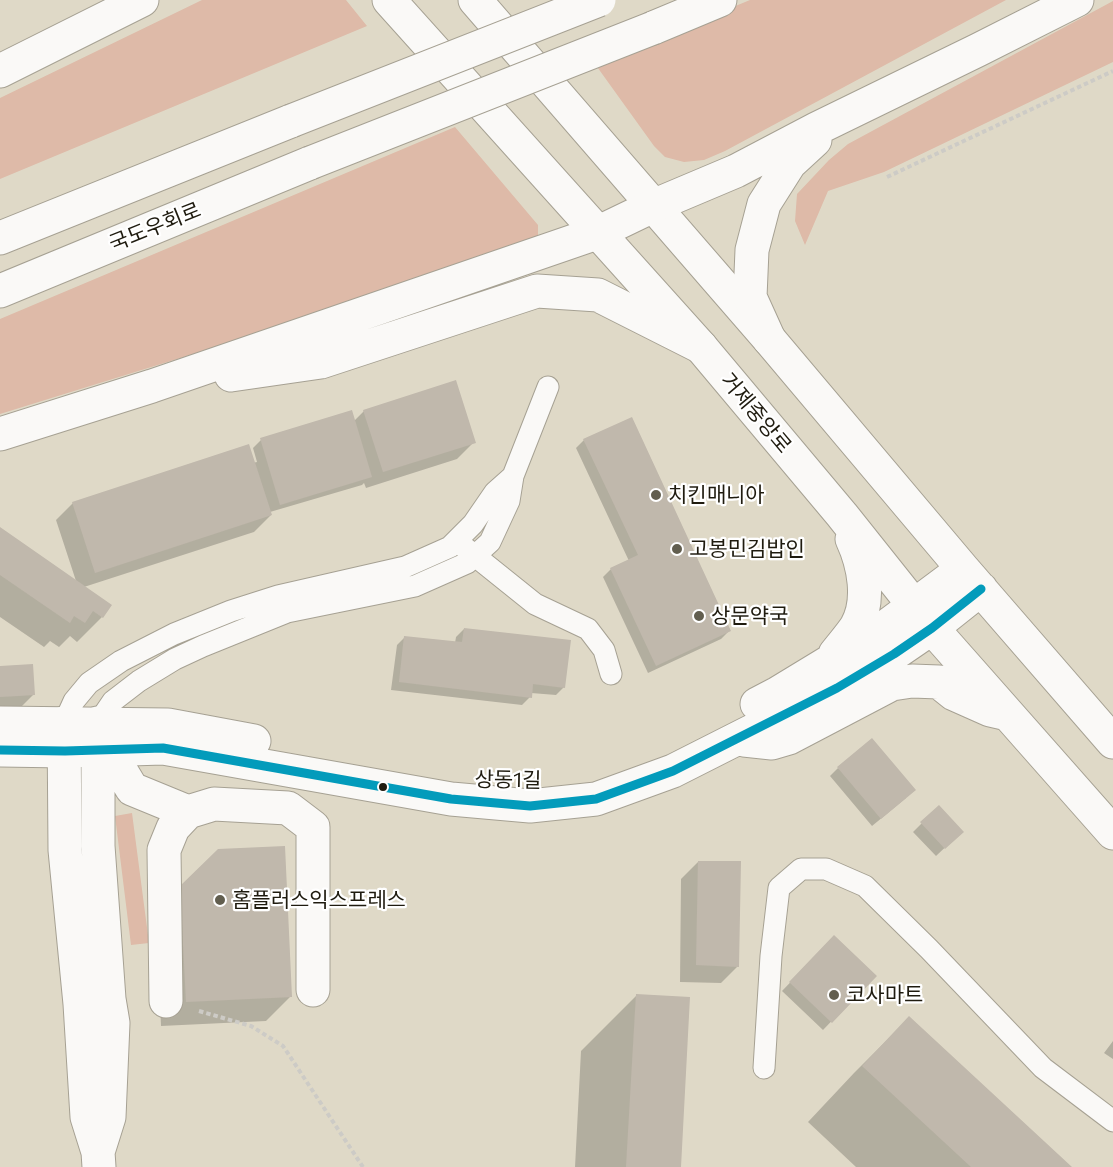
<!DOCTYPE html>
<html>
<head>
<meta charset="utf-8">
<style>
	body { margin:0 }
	canvas { display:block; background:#dfd9c7 }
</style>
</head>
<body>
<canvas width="1113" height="1167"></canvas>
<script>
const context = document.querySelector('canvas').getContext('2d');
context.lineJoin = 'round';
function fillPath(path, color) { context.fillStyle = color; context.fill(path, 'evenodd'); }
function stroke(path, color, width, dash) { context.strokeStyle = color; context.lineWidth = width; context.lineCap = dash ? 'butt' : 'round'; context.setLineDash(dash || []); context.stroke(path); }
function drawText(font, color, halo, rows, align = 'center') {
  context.font = font + ' Commissioner,"Noto Sans KR",sans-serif'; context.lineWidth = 4.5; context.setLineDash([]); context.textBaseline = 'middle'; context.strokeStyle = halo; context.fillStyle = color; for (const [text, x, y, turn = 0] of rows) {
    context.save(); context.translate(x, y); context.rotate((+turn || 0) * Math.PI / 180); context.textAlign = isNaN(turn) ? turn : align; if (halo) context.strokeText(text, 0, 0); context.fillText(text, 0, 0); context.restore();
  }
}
fillPath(new Path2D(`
	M202,0H346L367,26L0,179V98Z
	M750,0H1006L725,151L704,160L684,162L665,157L654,146L595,64Z
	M1113,1V62L884,172L828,191L805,245L795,221L797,194L829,160L848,144Z
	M455,127L538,225V241L512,255L0,414V319Z
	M132,813L149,943L131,945L115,816Z`), '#debaa8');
fillPath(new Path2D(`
	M364,411L474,442L457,459L366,488L364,483L362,485L270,512L271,515L254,532L84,587L102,617L77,642L70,636L59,647L50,641L44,647L0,617V528L76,581L56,520L73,503L257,462L253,448L261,440L354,421Z
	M584,440L730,630L721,639L648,673L603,577L611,569L629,561L576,448Z
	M464,629L564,687L556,695L531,693L530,697L522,705L391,690L397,645L405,637L455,643L456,637Z
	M0,667L33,695L16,712H0Z
	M838,768L906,798L872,826L830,776Z
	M922,823L953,840L936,856L913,832Z
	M698,862L738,966L721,983L680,982L681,879Z
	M181,887L291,996L266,1021L161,1026L156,912Z
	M834,937L875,976L823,1030L782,991Z
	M636,996L680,1167H575L581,1051Z
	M909,1018L1070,1167H856L808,1122L854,1073Z
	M1113,1041V1059L1104,1053Z`), '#0003');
fillPath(new Path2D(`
	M456,380L476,443L383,472L363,410Z
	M352,410L372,477L280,505L260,438Z
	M632,417L731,631L656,666L610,568L638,555L583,439Z
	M249,444L272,515L95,573L72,502Z
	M0,527L112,605L103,618L93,611L85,623L74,616L70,623L0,575Z
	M464,628L571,640L565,688L533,684L532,698L399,682L404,636L462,642Z
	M33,664L35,695L0,697V666Z
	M872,738L916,790L881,819L837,767Z
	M939,805L964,832L945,849L920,822Z
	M285,846L292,997L186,1002L180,886L218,849Z
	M698,861H741L739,967L696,965Z
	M834,935L877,976L832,1023L789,982Z
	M636,994L690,997L681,1167H626Z
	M909,1016L1072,1167H971L862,1066Z`), '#c0b8ac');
const lane = new Path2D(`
	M464,547L535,604L588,629L604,650L611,674
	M64,723L74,701L89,683L121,661L174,634L231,611L278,596L405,567L450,547L473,524L495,492L513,476
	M98,723L113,701L139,681L175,659L203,646L287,612L415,586L467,563L490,542L509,501L513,476L548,387
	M764,1068L771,956L779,888L801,869H826L865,886L929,949L1043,1068L1113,1121`);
const street = new Path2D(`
	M64,723L65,850L80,1004L87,1117L98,1152L99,1167
	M108,749L132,789L188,812L173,828L164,850L166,1001
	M188,812L214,804L288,808L313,827V990
	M98,1152L109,1117L113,1023L109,999L98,846V723`);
const secondary = new Path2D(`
	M389,0L701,347L842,515L932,628L1113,833
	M475,0L769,339L963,569L1113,742
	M835,654C842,645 850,636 856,627C871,601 864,565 852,539
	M757,704L778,693L880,631L963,569
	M0,723L168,725L254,741
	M744,740L772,743L789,738L892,684L912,681L939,682L954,694L990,710L1003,713
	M0,750L65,751L163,748L451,799L530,806L596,799L673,771L837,688L894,654L932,628L981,589`);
const highway = new Path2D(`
	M653,28L720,0
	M0,71L142,0
	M0,238L291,121
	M0,291L310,163
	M769,339L750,297L752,250L764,204L790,163L815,140
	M231,375L321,362L537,291L598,295L701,347
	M0,434L152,386L597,233L653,206L736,171L816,129L978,50L1077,0`);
stroke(lane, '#a6a193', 23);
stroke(street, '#a6a193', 35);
stroke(secondary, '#a6a193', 35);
stroke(highway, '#a6a193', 35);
stroke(new Path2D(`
	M887,177L1113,71
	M199,1011L251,1026L283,1046L363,1167`), '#cdcbc6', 4, [4.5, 3]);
stroke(lane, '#faf9f7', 21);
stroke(street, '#faf9f7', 33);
stroke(secondary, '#faf9f7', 33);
stroke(highway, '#faf9f7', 33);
const highwayBridge = new Path2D(`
	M291,121L599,0
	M310,163L653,28`);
stroke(highwayBridge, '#a6a193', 35, []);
stroke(highwayBridge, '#faf9f7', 33);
stroke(new Path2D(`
	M0,750L65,751L163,748L451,799L530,806L596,799L673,771L837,688L894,654L932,628L981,589`), '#039bbb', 9);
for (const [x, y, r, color] of [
	[656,495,6,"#625e4f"],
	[677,549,6,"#625e4f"],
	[699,616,6,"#625e4f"],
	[383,787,5,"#1f1b0f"],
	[220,900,6,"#625e4f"],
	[834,995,6,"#625e4f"]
]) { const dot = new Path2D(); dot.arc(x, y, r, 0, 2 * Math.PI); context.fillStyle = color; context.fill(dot); stroke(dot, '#fff', 2); }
drawText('21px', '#1f1b0f', '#fff', [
	["국도우회로",155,227,-22],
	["거제중앙로",756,413,50],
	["상동1길",508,780,1]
]);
drawText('21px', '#1f1b0f', '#fff', [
	["치킨매니아",668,495],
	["고봉민김밥인",689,549],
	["상문약국",711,616],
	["홈플러스익스프레스",232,900],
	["코사마트",846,995]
], 'left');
</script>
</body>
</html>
